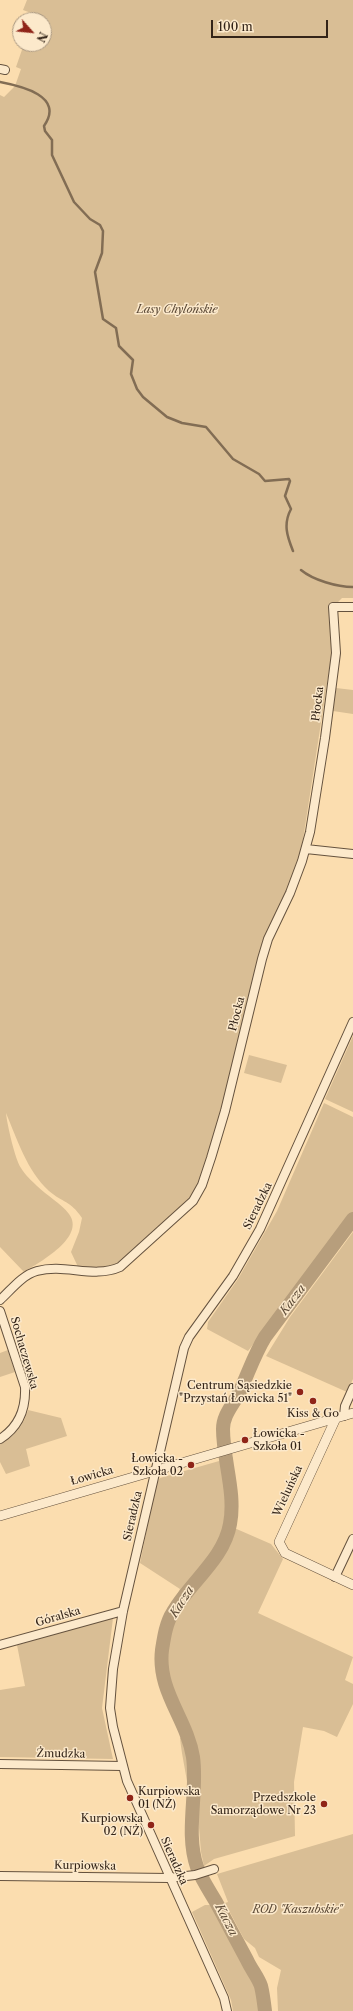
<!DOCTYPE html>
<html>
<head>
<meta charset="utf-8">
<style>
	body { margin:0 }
	#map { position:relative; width:353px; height:2011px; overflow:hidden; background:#fbddaf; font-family:"Libre Caslon Text",serif }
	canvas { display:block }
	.north { position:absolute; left:12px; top:12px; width:40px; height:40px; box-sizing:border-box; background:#fce9cb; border:1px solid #ac9a83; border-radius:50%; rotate:117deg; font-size:11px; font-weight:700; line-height:16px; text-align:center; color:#332418 }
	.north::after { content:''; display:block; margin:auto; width:14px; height:18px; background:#8f2418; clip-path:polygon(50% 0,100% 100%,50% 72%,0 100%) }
	.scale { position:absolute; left:211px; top:20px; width:117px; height:18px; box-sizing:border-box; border:2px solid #332418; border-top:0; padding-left:5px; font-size:12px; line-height:14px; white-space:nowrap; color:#332418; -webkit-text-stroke:3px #fce9cb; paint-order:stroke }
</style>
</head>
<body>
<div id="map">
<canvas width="353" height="2011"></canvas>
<div class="north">N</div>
<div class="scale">100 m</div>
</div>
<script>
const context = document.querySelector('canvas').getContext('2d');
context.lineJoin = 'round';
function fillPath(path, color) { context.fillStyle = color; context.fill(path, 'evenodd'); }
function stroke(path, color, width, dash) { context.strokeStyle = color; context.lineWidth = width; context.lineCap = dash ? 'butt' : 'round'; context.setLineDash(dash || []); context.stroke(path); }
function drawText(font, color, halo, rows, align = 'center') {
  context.font = font + ' "Libre Caslon Text",serif'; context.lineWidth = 3; context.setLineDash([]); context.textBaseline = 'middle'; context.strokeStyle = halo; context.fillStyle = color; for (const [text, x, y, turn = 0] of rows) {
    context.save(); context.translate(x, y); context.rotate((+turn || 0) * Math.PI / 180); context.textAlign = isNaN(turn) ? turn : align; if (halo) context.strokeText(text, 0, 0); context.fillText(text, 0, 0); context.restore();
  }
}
fillPath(new Path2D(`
	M27,0H353V598H342L333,607L332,651L302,846L287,890L266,937L222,1109L196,1192L125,1260L110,1268L79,1269L71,1252L79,1232L82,1218C70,1200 63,1203 49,1191C27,1171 17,1139 6,1113C7,1124 15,1159 21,1168C25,1175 32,1181 37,1186C47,1196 61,1203 69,1214C86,1237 40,1262 24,1272L0,1247V95L4,97L15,86L21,69L16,67L24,44H44V20H32L34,14L23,10Z
	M336,688L353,690V714L333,711Z
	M353,1036V1112L325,1099Z
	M249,1055L287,1065L281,1083L244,1073Z
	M324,1103L353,1117V1214L248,1351L207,1329L208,1322L238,1279L277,1211Z
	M353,1232V1379L347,1392L266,1356L290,1317Z
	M8,1350L15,1372L0,1377V1353Z
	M28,1410L61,1418L67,1436L26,1449L30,1466L6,1474L0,1462V1443C15,1435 23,1427 28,1410Z
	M233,1457L234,1516L232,1527L271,1544L283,1559L258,1613L353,1657L345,1680L353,1684V1704L337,1737L324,1731L303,1727L294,1782L295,1836L214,1859L204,1866L201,1852L196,1791L189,1796C187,1776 182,1758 180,1738L182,1736L159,1684L156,1669L162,1625L180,1589L140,1563L156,1484L160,1478Z
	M113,1618L102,1708L113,1759L0,1757V1690L25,1686L17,1645Z
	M353,1834V2011H278L277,1988L281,1970L259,1957L255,1948L244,1939L225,1903L228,1902L217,1874Z
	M205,1905H212L258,1986L261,2011H233L231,2000L192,1912Z`), '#d9be95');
stroke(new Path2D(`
	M0,82C21,86 65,96 44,126L45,131L52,140V155L74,202L90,219L100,225L103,231L102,253L95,272L103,319L116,328L119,346L133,360L131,374L137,389L143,397L167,417L182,423L206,427L233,459L259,474L265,481L289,479L290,481L285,496L291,509C283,524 287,536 293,551
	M301,570C313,580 337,587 353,587`), '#826d54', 2.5);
stroke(new Path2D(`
	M265,2011C264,2003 263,1994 261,1986C258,1977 251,1969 247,1960C237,1941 226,1921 216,1902C209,1890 202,1880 197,1867C185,1832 198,1793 193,1757C187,1719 157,1691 162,1650C164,1637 166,1623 173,1612C190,1582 224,1559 230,1524C236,1493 223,1460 223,1429C223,1415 233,1405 239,1393C248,1374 254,1355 265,1337L353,1219`), '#b79e7c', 14);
const minor = new Path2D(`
	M0,69L5,70
	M306,849L353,854
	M0,1300C11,1290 22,1275 37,1271C65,1263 93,1279 120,1267L193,1201L202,1185L211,1158L225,1111L262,959L268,939L290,893L302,861L310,832L325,738L336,653L333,607H353
	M0,1311L25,1387C26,1409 19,1427 0,1439
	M344,1416L345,1406L353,1388
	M335,1577L353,1539
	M0,1645L123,1611
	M0,1764L122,1766
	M0,1876L169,1878L195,1875L214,1869
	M227,2011L224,1998L127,1781L113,1727L110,1708L113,1669L123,1611L184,1348L189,1337L233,1276L260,1229L353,1022`);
const tertiary = new Path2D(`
	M336,1418L279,1542L285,1553L353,1585
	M0,1516L353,1413`);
stroke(minor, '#65523e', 10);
stroke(tertiary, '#65523e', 10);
stroke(minor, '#fce9cb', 8);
stroke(tertiary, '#fce9cb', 9);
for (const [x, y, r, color] of [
	[300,1392,4,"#8f2418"],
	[313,1401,4,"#8f2418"],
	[245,1440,4,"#8f2418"],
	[191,1465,4,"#8f2418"],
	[130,1798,4,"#8f2418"],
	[324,1804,4,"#8f2418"],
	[151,1825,4,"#8f2418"]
]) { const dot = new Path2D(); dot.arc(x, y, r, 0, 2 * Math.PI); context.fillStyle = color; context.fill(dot); stroke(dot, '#fce9cb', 1.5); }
drawText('italic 11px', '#5c4a37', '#fce9cb', [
	["Lasy Chylońskie",177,310],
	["ROD \"Kaszubskie\"",297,1910]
]);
drawText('11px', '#332418', '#fce9cb', [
	["Płocka",318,704,-83],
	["Płocka",237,1014,-76],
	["Sieradzka",258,1206,-64],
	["Sochaczewska",24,1353,74],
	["Łowicka",92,1476,-16],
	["Wieluńska",288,1491,-65],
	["Sieradzka",133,1516,-77],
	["Góralska",58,1617,-16],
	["Żmudzka",61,1754,1],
	["Sieradzka",174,1861,66],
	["Kurpiowska",85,1866,1]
]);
drawText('11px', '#332418', '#fce9cb', [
	["Centrum Sąsiedzkie",292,1386],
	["\"Przystań Łowicka 51\"",292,1399],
	["Kiss & Go",313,1414,"center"],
	["Łowicka -",253,1434,"left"],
	["Szkoła 01",253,1447,"left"],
	["Łowicka -",183,1459],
	["Szkoła 02",183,1472],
	["Kurpiowska",138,1792,"left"],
	["01 (NŻ)",138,1805,"left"],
	["Przedszkole",316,1798],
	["Samorządowe Nr 23",316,1811],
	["Kurpiowska",143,1819],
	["02 (NŻ)",143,1832]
], 'right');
drawText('italic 12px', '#614f3b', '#fce9cb', [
	["Kacza",293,1300,-53],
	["Kacza",182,1602,-58],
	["Kacza",226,1920,62]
]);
</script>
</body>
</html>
